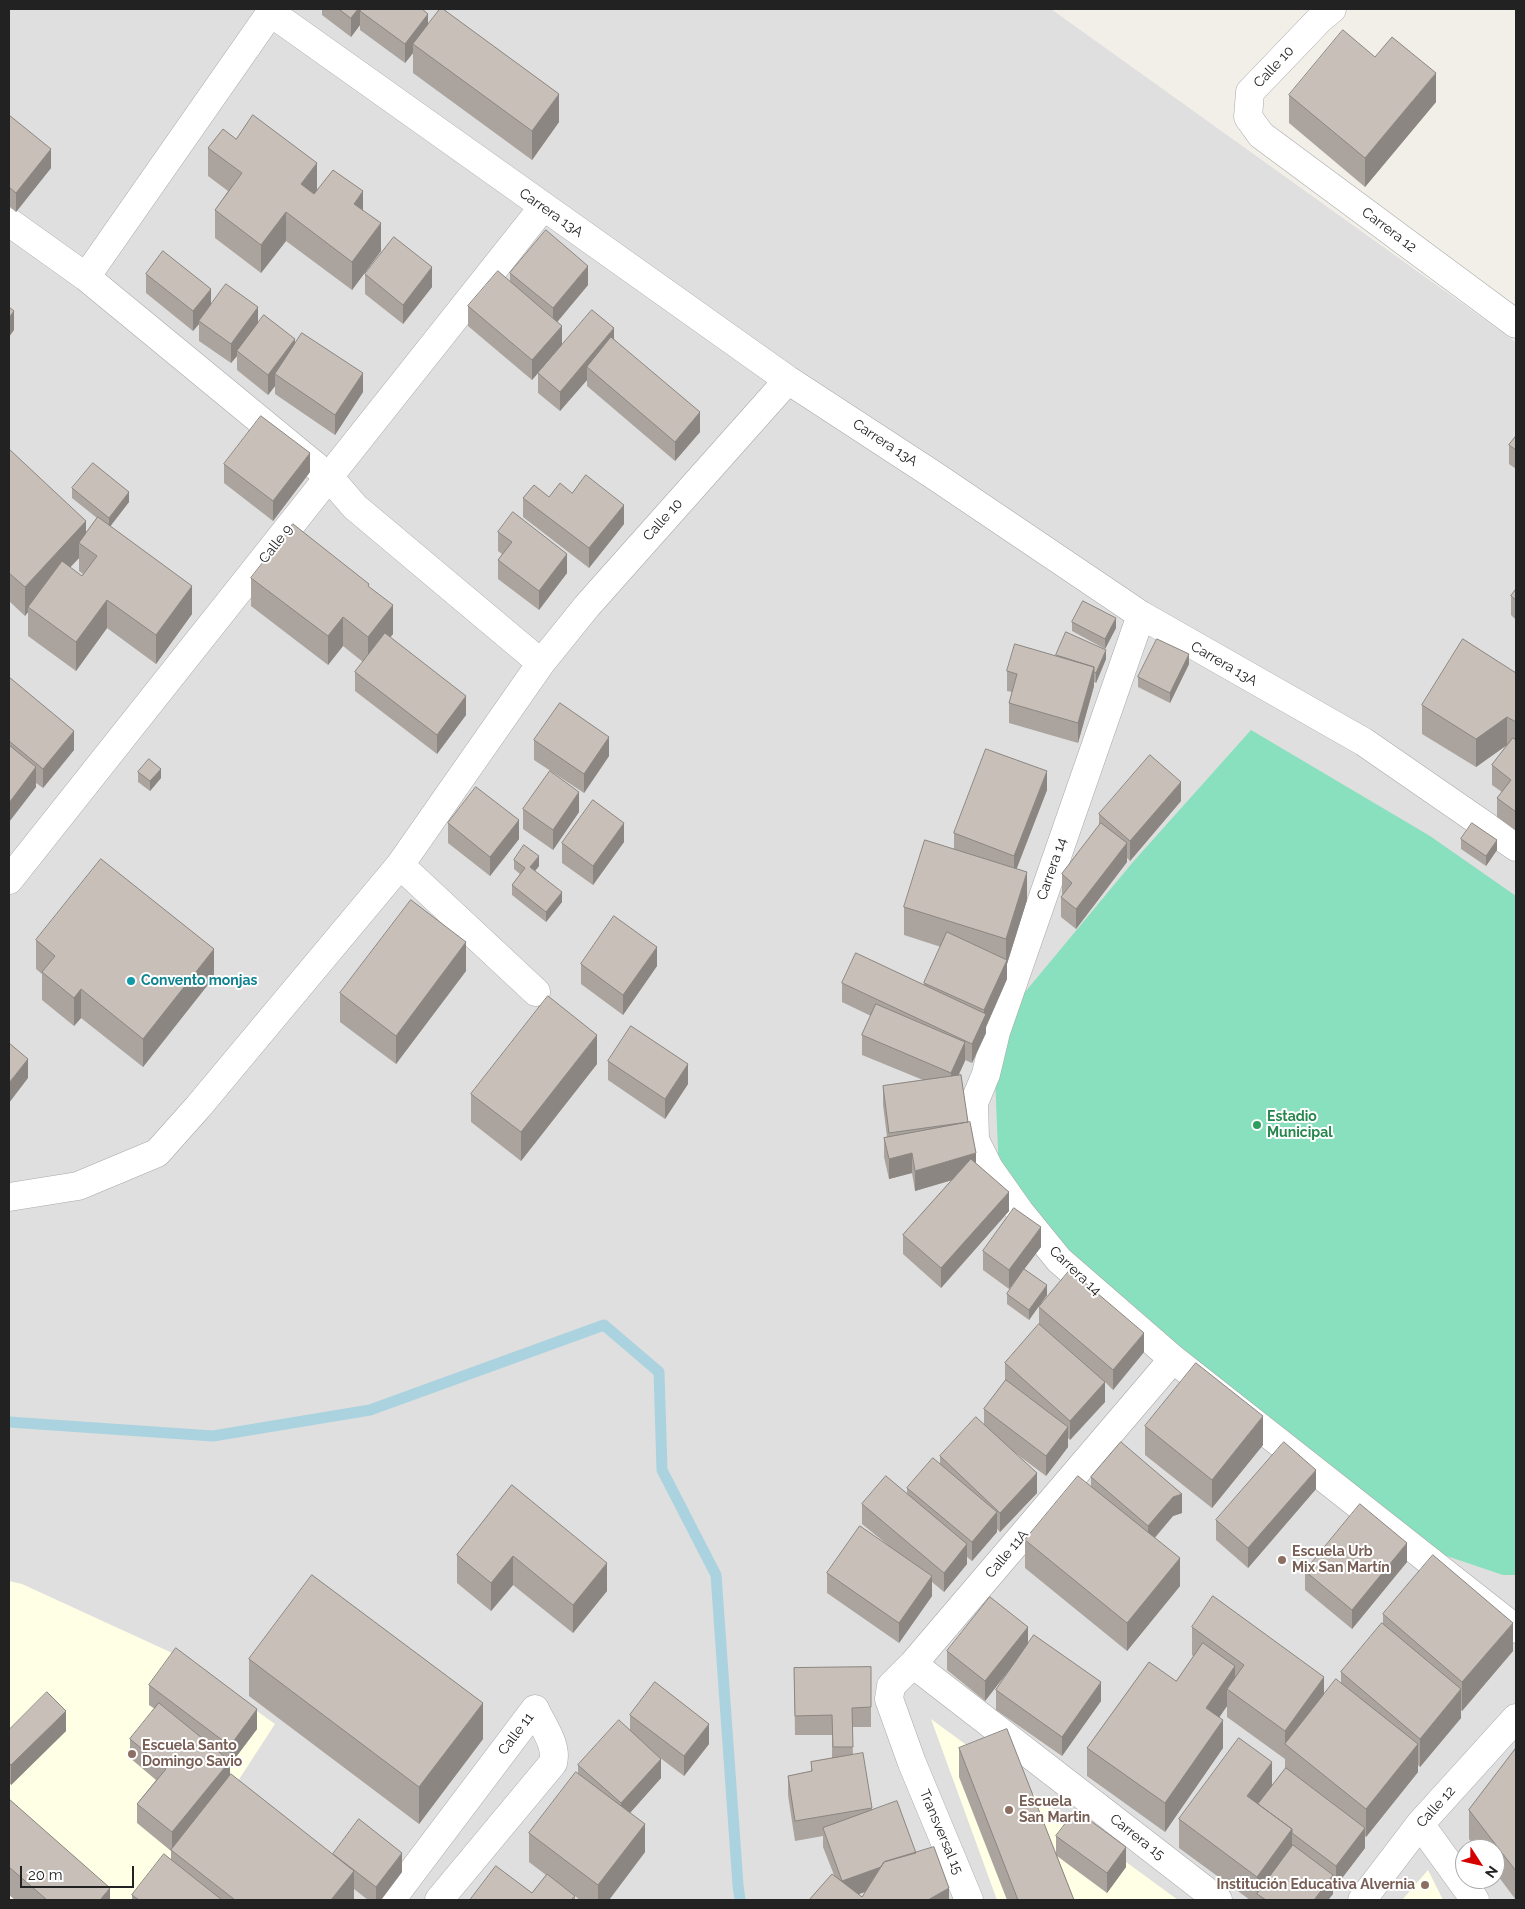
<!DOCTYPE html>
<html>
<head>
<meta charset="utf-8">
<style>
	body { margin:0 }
	#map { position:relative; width:1525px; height:1909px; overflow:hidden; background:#f2efe9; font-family:Raleway,sans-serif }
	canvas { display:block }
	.frame { position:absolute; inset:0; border:10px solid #222; pointer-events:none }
	.north { position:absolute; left:1455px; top:1839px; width:50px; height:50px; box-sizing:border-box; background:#fff; border:1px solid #a7a7a7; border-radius:50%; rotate:125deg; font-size:14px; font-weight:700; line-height:20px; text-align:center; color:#222 }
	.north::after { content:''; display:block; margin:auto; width:18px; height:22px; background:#d40000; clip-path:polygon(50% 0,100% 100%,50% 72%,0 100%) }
	.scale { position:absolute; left:20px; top:1866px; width:114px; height:22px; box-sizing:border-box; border:2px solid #222; border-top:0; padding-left:6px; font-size:15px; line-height:18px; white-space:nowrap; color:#222; -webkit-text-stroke:4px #fff; paint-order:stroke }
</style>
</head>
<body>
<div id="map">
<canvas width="1525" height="1909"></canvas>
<div class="frame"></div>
<div class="north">N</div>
<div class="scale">20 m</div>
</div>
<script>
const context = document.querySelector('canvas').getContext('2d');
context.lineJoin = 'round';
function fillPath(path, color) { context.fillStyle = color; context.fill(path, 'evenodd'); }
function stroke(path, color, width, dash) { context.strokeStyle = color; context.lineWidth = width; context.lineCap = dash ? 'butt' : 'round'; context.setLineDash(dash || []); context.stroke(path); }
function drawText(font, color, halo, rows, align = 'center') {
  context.font = font + ' Raleway,sans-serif'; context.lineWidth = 4; context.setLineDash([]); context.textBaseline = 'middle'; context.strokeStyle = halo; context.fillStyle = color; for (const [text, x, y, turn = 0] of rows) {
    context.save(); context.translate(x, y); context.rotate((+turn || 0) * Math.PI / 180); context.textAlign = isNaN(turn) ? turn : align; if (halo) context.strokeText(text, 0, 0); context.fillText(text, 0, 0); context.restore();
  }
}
fillPath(new Path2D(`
	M9,9H1051L1516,342V1900H9ZM1465,1849H1495V1879H1465Z`), '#e0dfdf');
fillPath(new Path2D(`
	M9,1581L22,1584L181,1657L275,1724L236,1784L173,1854L154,1891L142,1900H9Z
	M931,1719L1178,1900H997Z
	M1428,1870L1443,1900H1402Z`), '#ffffe5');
fillPath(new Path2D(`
	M1251,730L1430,836L1516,896V1575H1503L1432,1551L1054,1248L999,1174L995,1077L1016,1003L1133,862Z`), '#88e0be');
stroke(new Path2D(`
	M9,1422L213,1436L370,1410L604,1325L659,1372L662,1470L716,1575L738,1885L740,1900`), '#aad3df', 11);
const street = new Path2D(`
	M1332,9L1319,20L1250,92L1248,117L1261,135L1516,324
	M270,12L788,380L935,476L1141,615L1364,742L1516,847
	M9,222L86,277L329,477L355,507L541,663
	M86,277L273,9
	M1141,615L996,1032L986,1074L974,1103L975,1140L989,1168L1020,1212L1059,1260L1173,1359L1516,1629
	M400,865L536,992
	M9,880L543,207
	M9,1197L78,1186L157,1153L198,1107L400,865L541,663L587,606L788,380
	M913,1664L1218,1900
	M1420,1824L1475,1900
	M391,1900L535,1709C542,1725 558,1745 553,1763L439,1900
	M969,1900L912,1763L889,1699L891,1686L913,1664L1173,1359
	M1362,1900L1420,1824L1516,1718`);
stroke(street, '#a9a9a9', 29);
stroke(street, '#fff', 28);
fillPath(new Path2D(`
	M322,9H422L428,24L559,122L532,160L413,73V53L405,63L360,30V25L351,37L322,15Z
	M1289,95L1436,102L1365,187L1289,123Z
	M9,115L51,168L16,212L9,206Z
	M236,139L317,191L363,210L381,251L352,290L286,241L261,273L215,238V210L228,191L208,176V148Z
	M510,273L588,285L557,322L562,345L532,380L468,326V306L510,282Z
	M146,274L211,304L258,323L295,343L363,392L335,435L275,394V386L268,395L237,370V356L231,363L199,341V324L193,331L146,293Z
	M365,274L432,287L403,324L365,294Z
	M614,339L700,432L675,461L587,386V380L560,411L538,393V373Z
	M1516,436V469L1509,464V445Z
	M9,449L86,533L97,518L72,498V488L129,502L110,526L192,614L156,664L107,628L76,671L28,636V612L25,616L9,601ZM79,558V571L83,574L82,576L70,567Z
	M224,464L310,472L273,521L224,483Z
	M549,497L624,524L589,568L523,517V498Z
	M498,532L567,573L539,610L498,579V560L502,554L498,551Z
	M251,578L369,588L393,634L390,637L466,715L437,754L355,691V672L363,662L343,646L328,665L251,606Z
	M1516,589V620L1511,615V596Z
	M1072,622L1116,628L1105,649L1072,631Z
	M1056,656L1106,659L1096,683L1094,682V686L1078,743L1009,723V703L1012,692L1007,691V671Z
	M1189,664L1170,703L1138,687V677Z
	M1516,673V831L1497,817V798L1502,792L1492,785V765L1507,745L1476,767L1422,734V705Z
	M9,677L74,750L43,788L36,783V787L9,822Z
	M534,740L609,756L584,793L534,760Z
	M138,772L161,778L150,791L138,782Z
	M1047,790L1017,868L1027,900L1007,964V979L986,1027V1033L972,1063L965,1060L958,1075H961L968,1123L976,1163L1009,1211L941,1288L903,1254V1235L952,1180L915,1191L912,1173L889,1179L884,1157V1138L887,1137L883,1105V1086L923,1080L862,1055V1035L871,1016L842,1002V983L924,985V983L941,947L904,935V907L954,849V833Z
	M1181,801L1130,861L1127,858V862L1076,929L1061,917V897L1063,895L1062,894V874L1099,826V814Z
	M523,809L579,812L553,850L523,829Z
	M448,823L519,839L490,876L448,843Z
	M1461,839L1497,850L1486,866L1461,849Z
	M624,842L593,885L562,863V843Z
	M514,860L539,866L535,871L562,902L546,922L512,895V885L520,874L514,869Z
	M36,940L214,977L143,1067L81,1018L74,1026L42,1000V974L36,969Z
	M581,964L657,966L623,1015L581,984Z
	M466,971L396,1064L340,1022V993Z
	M608,1061L688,1084L665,1119L608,1080Z
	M597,1064L521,1161L471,1122V1094Z
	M1041,1247L1009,1289L983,1270V1251Z
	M1007,1294L1047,1295L1029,1320L1007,1304Z
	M1039,1307L1144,1352L1113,1390L1105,1382V1402L1070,1440L1068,1438V1447L1046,1476L1010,1449L1037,1493L1000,1532L997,1529V1532L972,1561L967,1557V1564L944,1592L932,1582V1596L899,1643L827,1593V1573L889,1546L862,1524V1504L907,1495V1488L940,1463V1456L984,1424V1409L1005,1381V1363L1039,1325Z
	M1145,1426L1263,1445L1212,1508L1145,1455Z
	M1091,1477L1182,1513L1173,1516L1155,1538L1180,1586L1127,1651L1025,1568V1540L1091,1487Z
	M512,1485L607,1591L573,1633L513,1585L491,1611L457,1583V1555Z
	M1316,1489L1248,1568L1216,1540V1520Z
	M1407,1562L1352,1629L1305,1590V1571Z
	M1383,1614L1513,1651L1462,1711L1461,1710V1718L1420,1767L1418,1765V1772L1366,1837L1365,1836V1848L1336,1886L1333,1883V1894L1328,1900H1250L1179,1848V1819L1272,1786L1285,1769V1759L1227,1717V1706L1219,1717L1223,1748L1165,1832L1087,1776V1748L1176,1681L1194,1657L1192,1655V1627L1324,1695L1341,1683V1672L1383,1624Z
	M1028,1644L1101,1701L1062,1756L996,1710V1690L1016,1661L985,1701L947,1670V1651Z
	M249,1659L483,1739L419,1824L249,1696Z
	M871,1667V1727H852L853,1755L872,1808V1810L916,1853L949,1900H809L834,1875L823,1847V1836L795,1841L788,1795V1776L811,1771V1762L832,1758V1735H795L794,1668ZM865,1892L862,1897L859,1894Z
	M149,1685L257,1729L230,1765V1775L333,1855V1854L402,1872L381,1900H368L354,1889L353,1900H132V1895L171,1859V1851L137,1823V1804L156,1780L130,1758V1739L155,1709L149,1705Z
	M630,1715L709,1744L684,1776L655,1754L661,1778L630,1813L645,1852L609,1900H580L575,1896V1900L532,1893L546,1875L529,1862V1833L578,1773V1765L630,1731Z
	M9,1730L66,1731L11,1785L9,1782Z
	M959,1748L1056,1854V1836L1126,1867L1107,1893L1057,1856L1074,1900H1007L959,1777Z
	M1516,1748V1900L1495,1872V1849H1477L1469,1839V1810Z
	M9,1799L110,1900H15L9,1895Z`), '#aba49e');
fillPath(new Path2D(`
	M358,9H372L360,11V25L351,37V18Z
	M428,14V33L413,44V53L405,63V44Z
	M1436,73V102L1365,187V158Z
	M559,94V122L532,160V131Z
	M51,149V168L16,212V193Z
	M317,163V191L301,213V184Z
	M363,191V220L354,204Z
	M286,212V241L261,273V245Z
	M381,223V251L352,290V262Z
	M588,266V285L553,327V308Z
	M432,267V287L403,324V305Z
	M211,289V308L199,321V324L193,331V311Z
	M258,307V326L237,351V356L231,363V344Z
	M14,311V330L9,337V318Z
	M562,326V345L532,380V360Z
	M614,328V348L587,367V380L560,411V392Z
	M295,339V359L275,374V386L268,395V375Z
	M363,373V392L335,435V415Z
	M700,412V432L675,461V442Z
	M310,453V472L273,521V501Z
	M129,492V502L109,528V518Z
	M624,505V524L589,568V548Z
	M86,521V548L79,543V558L31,609L28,607V612L25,616V587Z
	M567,554V573L539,610V591Z
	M192,586V614L156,664V635Z
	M107,600V628L76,671V642Z
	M393,605V634L368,665V637Z
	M343,617V646L328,665V636Z
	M1116,618V628L1105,649V639Z
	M1106,650V659L1096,683V673Z
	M1189,654V664L1170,703V693Z
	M1094,667V686L1078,743V723Z
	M466,696V715L437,754V735Z
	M1507,717V745L1476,767V739Z
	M74,731V750L43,788V769Z
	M609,737V756L584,793V774Z
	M36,767V787L9,822V803Z
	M161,769V778L150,791V781Z
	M1047,771V790L1014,875V856Z
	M1181,782V801L1130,861V841Z
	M579,792V812L553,850V830Z
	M519,820V839L490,876V857Z
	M624,823V842L593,885V866Z
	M1497,840V850L1486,866V856Z
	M1127,843V862L1076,929V909Z
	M539,856V866L530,877V867Z
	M1027,872V900L1007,964V979L986,1027V1033L972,1063V1044L984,1016V1010L1006,962V939Z
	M562,892V902L546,922V912Z
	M466,942V971L396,1064V1036Z
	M657,947V966L623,1015V995Z
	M214,949V977L143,1067V1039Z
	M81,989V1018L74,1026V998Z
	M597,1035V1064L521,1161V1132Z
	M965,1042V1061L951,1092V1073Z
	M28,1059V1078L9,1103V1083Z
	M688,1064V1084L665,1119V1099Z
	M912,1153V1173L889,1179V1159Z
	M976,1153V1173L915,1191V1171Z
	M1009,1192V1211L941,1288V1268Z
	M1041,1227V1247L1009,1289V1270Z
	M1047,1285V1295L1029,1320V1310Z
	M1144,1333V1352L1113,1390V1370Z
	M1105,1382V1402L1070,1440V1421Z
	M1263,1416V1445L1212,1508V1480Z
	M1068,1427V1447L1046,1476V1456Z
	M1316,1470V1489L1248,1568V1548Z
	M1037,1473V1493L1000,1532V1513Z
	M1182,1494V1513L1173,1516L1148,1545V1526L1173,1497Z
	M997,1512V1532L972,1561V1542Z
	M1407,1543V1562L1352,1629V1610Z
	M967,1544V1564L944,1592V1573Z
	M513,1556V1585L491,1611V1583Z
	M1180,1558V1586L1127,1651V1623Z
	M607,1563V1591L573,1633V1605Z
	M932,1576V1596L899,1643V1623Z
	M1513,1623V1651L1462,1711V1682Z
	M1028,1627V1646L985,1701V1681Z
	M1235,1666V1694L1227,1689V1706L1206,1737V1708Z
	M1324,1677V1706L1285,1744V1759V1731Z
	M1101,1682V1701L1062,1756V1737Z
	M1461,1689V1718L1420,1767V1739Z
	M483,1703V1739L419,1824V1787Z
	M257,1709V1729L230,1765V1746Z
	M66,1711V1731L11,1785V1765Z
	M1223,1720V1748L1165,1832V1803Z
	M709,1724V1744L684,1776V1756Z
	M1418,1744V1772L1366,1837V1809Z
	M661,1759V1778L621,1823V1803Z
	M230,1761V1781L172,1852V1832Z
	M1272,1762V1790L1259,1808L1247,1796Z
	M645,1824V1852L609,1900H598V1885Z
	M1365,1828V1848L1336,1886V1866Z
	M1292,1829V1858L1257,1894V1900V1877Z
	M1126,1847V1867L1107,1893V1873Z
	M402,1853V1872L381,1900H376V1887Z
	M916,1854V1874L842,1900V1881Z
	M354,1871V1900H331Z
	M1333,1875V1894L1328,1900H1314Z
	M110,1888V1900H100Z
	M949,1888V1900H928Z`), '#8b8681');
const building = new Path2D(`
	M339,9H358L351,18Z
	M362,9H422L428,14L405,44L360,11Z
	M440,9H443L559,94L532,131L413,44Z
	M1343,30L1375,57L1392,37L1436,73L1365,158L1289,95Z
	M9,115L51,149L16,193L9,187Z
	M253,115L317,163L301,184L314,194L333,170L363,191L354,204L381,223L352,262L286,212L261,245L215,210L242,173L208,148L223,129L236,139Z
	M546,230L588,266L553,308L510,273Z
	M394,237L432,267L403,305L365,274Z
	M163,251L211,289L193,311L146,274Z
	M498,271L562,326L532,360L468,306Z
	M226,284L258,307L231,344L199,321Z
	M9,307L14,311L9,318Z
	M592,310L614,328L560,392L538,373Z
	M264,315L295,339L268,375L237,351Z
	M302,333L363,373L335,415L275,374Z
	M611,337L700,412L675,442L587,367Z
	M261,416L310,453L273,501L224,464Z
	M1516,436V450L1509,445Z
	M9,449L86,521L25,587L9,573Z
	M93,463L129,492L109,518L72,488Z
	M586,475L624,505L589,548L523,498L534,485L549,497L560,483L572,493Z
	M513,512L567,554L539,591L498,560L512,542L498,532Z
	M98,517L192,586L156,635L107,600L76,642L28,607L62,561L82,576L97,556L79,543Z
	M293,524L369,584L368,586L393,605L368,637L343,617L328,636L251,578Z
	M1516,589V600L1511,596Z
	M1083,601L1116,618L1105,639L1072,622Z
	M1066,632L1106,650L1096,673L1094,672V667L1056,655Z
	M385,633L466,696L437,735L355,672Z
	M1157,639L1189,654L1170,693L1138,677Z
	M1463,639L1516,673V722L1507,717L1476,739L1422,705Z
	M1015,644L1094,667L1078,723L1009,703L1017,674L1007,671Z
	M9,677L74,731L43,769L9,741Z
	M560,703L609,737L584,774L534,740Z
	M1513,738L1516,740V812L1497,798L1511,780L1492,765Z
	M9,745L36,767L9,803Z
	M986,749L1047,771L1014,856L954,833Z
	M1150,755L1181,782L1130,841L1099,814Z
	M149,759L161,769L150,781L138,772Z
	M550,771L579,792L553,830L523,809Z
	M476,787L519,820L490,857L448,823Z
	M593,800L624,823L593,866L562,843Z
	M1101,823L1127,843L1076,909L1061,897L1072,883L1062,874Z
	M1472,823L1497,840L1486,856L1461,839Z
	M925,840L1027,872L1006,939L904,907Z
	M524,845L539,856L530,867L562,892L546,912L512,885L525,868L514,860Z
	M101,859L214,949L143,1039L81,989L74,998L42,972L55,956L36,940Z
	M411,900L466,942L396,1036L340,993Z
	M614,916L657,947L623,995L581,964Z
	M947,932L1007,960L984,1010L924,983Z
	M856,953L986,1014L972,1044L842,983Z
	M548,996L597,1035L521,1132L471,1094Z
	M876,1004L965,1042L951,1073L862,1035Z
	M631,1026L688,1064L665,1099L608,1061Z
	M9,1043L28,1059L9,1083Z
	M961,1075L968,1122L889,1133L883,1086Z
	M970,1122L976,1153L915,1171L912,1153L889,1159L884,1138Z
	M971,1159L1009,1192L941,1268L903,1235Z
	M1014,1208L1041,1227L1009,1270L983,1251Z
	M1024,1269L1047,1285L1029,1310L1007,1294Z
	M1070,1270L1144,1333L1113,1370L1039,1307Z
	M1039,1324L1105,1382L1070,1421L1005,1363Z
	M1196,1363L1263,1416L1212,1480L1145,1426Z
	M1006,1380L1068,1427L1046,1456L984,1409Z
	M976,1417L1037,1473L1000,1513L940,1456Z
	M1121,1442L1182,1494L1173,1497L1148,1526L1091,1477Z
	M1284,1442L1316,1470L1248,1548L1216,1520Z
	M933,1458L997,1512L972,1542L907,1488Z
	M886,1476L967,1544L944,1573L862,1504Z
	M1078,1476L1180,1558L1127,1623L1025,1540Z
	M512,1485L607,1563L573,1605L513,1556L491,1583L457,1555Z
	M1360,1504L1407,1543L1352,1610L1305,1571Z
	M860,1526L932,1576L899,1623L827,1573Z
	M1433,1555L1513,1623L1462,1682L1383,1614Z
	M312,1575L483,1703L419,1787L249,1659Z
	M1213,1596L1324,1677L1285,1731L1227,1689L1244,1665L1192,1627Z
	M990,1597L1028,1627L985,1681L947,1651Z
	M1382,1623L1461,1689L1420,1739L1341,1672Z
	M1034,1635L1101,1682L1062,1737L996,1690Z
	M1203,1643L1235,1666L1206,1708L1223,1720L1165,1803L1087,1748L1149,1662L1176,1681Z
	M176,1648L257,1709L230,1746L149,1685Z
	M871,1667V1707L852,1708L853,1747H833L832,1715L795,1716L794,1668Z
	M1336,1679L1418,1744L1366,1809L1285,1744Z
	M655,1682L709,1724L684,1756L630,1715Z
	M47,1692L66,1711L11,1765L9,1763V1730Z
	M159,1703L230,1761L172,1832L137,1804L166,1769L130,1739Z
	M619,1720L661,1759L621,1803L578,1765Z
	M1007,1729L1074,1900H1018L959,1748Z
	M1239,1738L1272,1762L1247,1796L1292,1829L1257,1877L1179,1819Z
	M1516,1748V1871L1469,1810Z
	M863,1753L872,1808L795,1821L788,1776L812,1771L811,1762Z
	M1286,1768L1365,1828L1336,1866L1292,1833V1829L1258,1804Z
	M576,1772L645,1824L598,1885L529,1833Z
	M231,1774L354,1871L331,1900H235L171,1850Z
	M9,1799L110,1888L100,1900H47L9,1867Z
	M897,1801L916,1853L884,1862L881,1867L842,1881L823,1828Z
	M1076,1810L1126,1847L1107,1873L1056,1836Z
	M359,1819L402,1853L376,1887L333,1854Z
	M1293,1845L1333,1875L1314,1900H1266L1257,1894Z
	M934,1847L949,1888L928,1900H809L832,1874L862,1897L884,1862Z
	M164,1854L222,1900H139L132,1895Z
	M496,1866L532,1893L547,1874L575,1896L571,1900H470Z`);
fillPath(building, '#c7bfb8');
stroke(building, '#8b8681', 1);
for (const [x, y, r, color] of [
	[131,981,5,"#0f9aa8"],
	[1257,1125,5,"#2e9e5b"],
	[1282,1560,5,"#8d6e63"],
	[132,1754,5,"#8d6e63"],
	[1009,1810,5,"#8d6e63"],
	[1425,1885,5,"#8d6e63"]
]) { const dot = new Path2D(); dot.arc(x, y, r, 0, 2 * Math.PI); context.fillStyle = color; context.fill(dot); stroke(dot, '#fff', 2); }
drawText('14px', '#222', '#fff', [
	["Calle 10",1274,67,-47],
	["Carrera 13A",551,213,35],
	["Carrera 12",1389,230,37],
	["Carrera 13A",885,443,33],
	["Calle 10",663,520,-48],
	["Calle 9",276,544,-52],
	["Carrera 13A",1224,664,30],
	["Carrera 14",1052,869,-71],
	["Carrera 14",1075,1271,43],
	["Calle 11A",1007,1554,-50],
	["Calle 11",516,1734,-53],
	["Calle 12",1436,1807,-48],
	["Transversal 15",941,1832,67],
	["Carrera 15",1137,1837,38]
]);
drawText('bold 14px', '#0d838f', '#fff', [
	["Convento monjas",141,981]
], 'left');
drawText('bold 14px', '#27864d', '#fff', [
	["Estadio",1267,1117],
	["Municipal",1267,1133]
], 'left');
drawText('bold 14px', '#785e54', '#fff', [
	["Escuela Urb",1292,1552],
	["Mix San Martín",1292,1568],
	["Escuela Santo",142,1746],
	["Domingo Savio",142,1762],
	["Escuela",1019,1802],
	["San Martin",1019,1818],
	["Institución Educativa Alvernia",1415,1885,"right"]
], 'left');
</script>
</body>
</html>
